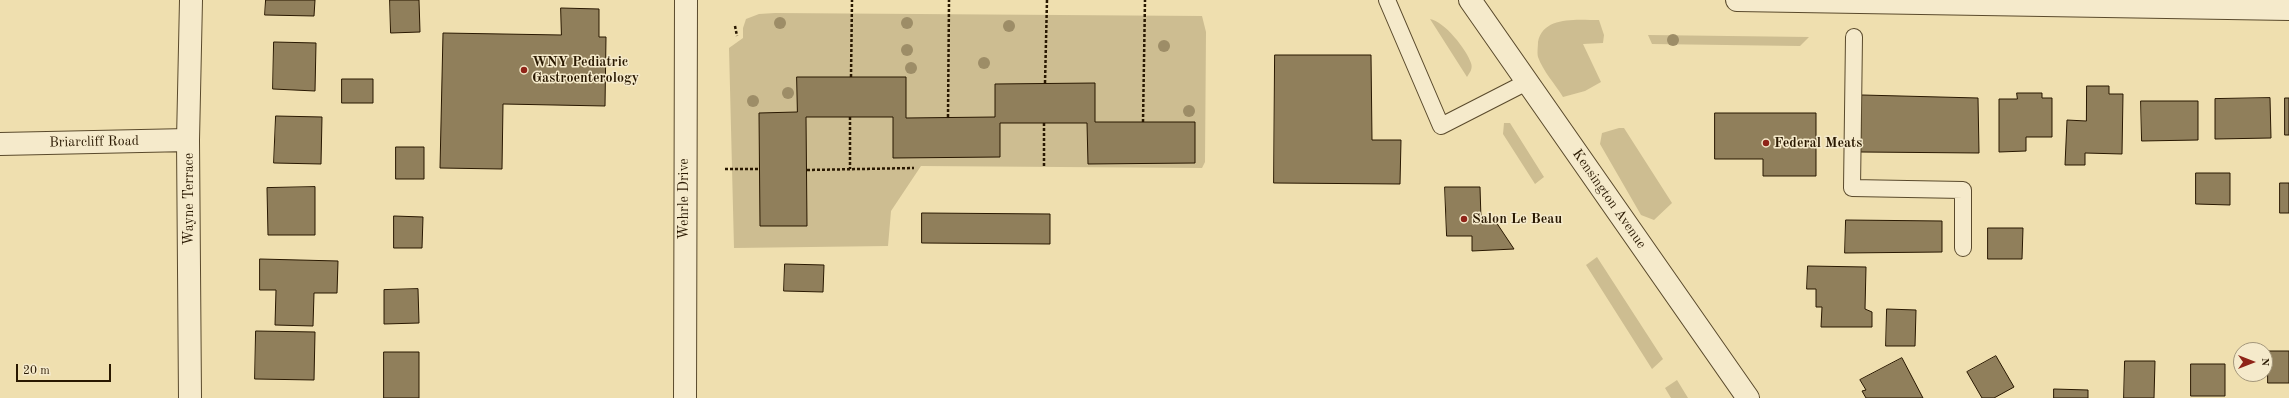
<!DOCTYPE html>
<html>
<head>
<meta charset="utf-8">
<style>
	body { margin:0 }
	#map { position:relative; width:2289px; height:398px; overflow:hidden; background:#efdfaf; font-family:"Old Standard TT",serif }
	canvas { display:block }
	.north { position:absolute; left:2233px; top:342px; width:40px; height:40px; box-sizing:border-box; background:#f5eacb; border:1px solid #a3967a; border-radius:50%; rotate:90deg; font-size:11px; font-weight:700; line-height:16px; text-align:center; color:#291801 }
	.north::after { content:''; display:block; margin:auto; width:14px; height:18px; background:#8f2418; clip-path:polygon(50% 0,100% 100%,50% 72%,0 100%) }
	.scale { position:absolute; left:16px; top:364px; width:95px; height:18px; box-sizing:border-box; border:2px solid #291801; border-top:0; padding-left:5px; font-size:12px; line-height:14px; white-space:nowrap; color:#291801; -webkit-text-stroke:3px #f5eacb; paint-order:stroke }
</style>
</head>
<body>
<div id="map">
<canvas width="2289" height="398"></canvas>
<div class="north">N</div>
<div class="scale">20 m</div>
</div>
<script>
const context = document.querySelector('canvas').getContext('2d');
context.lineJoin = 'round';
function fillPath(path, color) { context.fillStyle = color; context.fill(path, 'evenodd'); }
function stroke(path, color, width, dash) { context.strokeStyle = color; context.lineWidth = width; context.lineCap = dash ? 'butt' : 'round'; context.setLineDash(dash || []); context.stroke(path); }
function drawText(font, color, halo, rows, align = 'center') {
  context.font = font + ' "Old Standard TT",serif'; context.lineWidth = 3; context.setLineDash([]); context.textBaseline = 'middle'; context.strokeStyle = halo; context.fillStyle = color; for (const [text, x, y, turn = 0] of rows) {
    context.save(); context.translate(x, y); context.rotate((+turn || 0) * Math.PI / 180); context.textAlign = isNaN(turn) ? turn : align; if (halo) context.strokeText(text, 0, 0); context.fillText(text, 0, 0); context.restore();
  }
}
fillPath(new Path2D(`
	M775,13L1202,16L1206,32L1205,162L1202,168L921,166L891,211L888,246L734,248L729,48L743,38V28L746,19L759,14Z
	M1430,19C1444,21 1467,50 1471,63C1473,69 1470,72 1467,77Z
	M1599,20L1604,35L1603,43L1583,44L1601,82L1585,91L1563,97C1555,84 1543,71 1538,57C1537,53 1538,46 1538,42C1543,15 1579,20 1599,20Z
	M1648,35L1809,37L1800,46L1652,44Z
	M1504,123H1510L1544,177L1535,184L1503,134Z
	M1619,128H1624L1672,203L1654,220L1641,215L1600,144L1602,133Z
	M1597,257L1663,359L1652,369L1586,265Z
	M1677,380L1688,398H1671L1665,388Z`), '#cdbd91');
const building = new Path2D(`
	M266,0H315L314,16L265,15Z
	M390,0H419L420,32L391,33Z
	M561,8L599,9V37H606L605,106L503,104L502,169L440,168L443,33L561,35Z
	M274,42L316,43L315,91L273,89Z
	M1275,55H1371L1372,140H1401L1400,184L1274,183Z
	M797,77H906V118L995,117V84L1095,83V122H1195V163L1088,164L1087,123H1000V157L893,158V117H806L807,226H760L759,113L797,112Z
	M342,79H373V103H342Z
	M2087,86H2109V94H2123L2122,154L2085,153V165H2065L2067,120L2086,121Z
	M2017,93H2042V98H2052V137H2026V151L1999,152V99H2017Z
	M1862,95L1978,98L1979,153L1861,152Z
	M2270,98L2271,138L2215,139V99Z
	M2285,98H2289V135H2285Z
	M2141,101H2198V140L2142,141Z
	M1715,113H1816V176H1763V159H1715Z
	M276,116L322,117L321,164L274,163Z
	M396,147H424V179H396Z
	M2196,173H2230V205L2196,204Z
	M2280,183H2289V213H2280Z
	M315,187V235H268L267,188Z
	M1445,187H1480L1481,219H1494L1514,249L1472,251V236H1447Z
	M922,213L1050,214V244L922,243Z
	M394,216L423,217L422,248H394Z
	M1846,220L1942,221V252L1845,253Z
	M1988,228H2023L2022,259H1988Z
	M260,259L338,261L337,293H314L313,326L275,325L276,290H260Z
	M785,264L824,265L823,292L784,291Z
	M1808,266L1866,267L1865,309L1872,312V327H1821L1822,307H1816V289H1807Z
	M418,289L419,323L384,324V290Z
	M1887,309L1916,310L1915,346H1886Z
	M256,331L315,332L314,380L255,379Z
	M2268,351H2289V383H2268Z
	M384,352H419V398H384Z
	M1996,356L2014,387L1994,398H1982L1967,372Z
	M1902,358L1923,398H1866L1862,391L1866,390L1860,380Z
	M2125,361H2155L2154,398H2124Z
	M2191,364H2225V396H2191Z
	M2054,389L2088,390V398H2054Z`);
fillPath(building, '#907f5b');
stroke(building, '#291801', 1);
const service = new Path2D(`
	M1387,0L1441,126L1527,82
	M1854,37L1852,188L1963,190V248`);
const minor = new Path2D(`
	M1737,0L2289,9
	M0,144L188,140
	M190,398L188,140L191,0`);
const tertiary = new Path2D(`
	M1470,0L1748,398
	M685,398L686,0`);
stroke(service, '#5a4a2c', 18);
stroke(minor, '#5a4a2c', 24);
stroke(tertiary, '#5a4a2c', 24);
stroke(new Path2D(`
	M735,26L737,36
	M851,77L852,0
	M1045,83L1047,0
	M850,117V169
	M948,117L949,0
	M1143,122L1145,0
	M1044,123V166
	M725,169H760
	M807,170L914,168`), '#291801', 2.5, [3, 2]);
stroke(service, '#f5eacb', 16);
stroke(minor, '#f5eacb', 22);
stroke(tertiary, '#f5eacb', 22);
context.fillStyle = '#9d8d67';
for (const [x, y] of [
	[780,23],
	[907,23],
	[1009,26],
	[1673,40],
	[1164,46],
	[907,50],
	[984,63],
	[911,68],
	[788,93],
	[753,101],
	[1189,111]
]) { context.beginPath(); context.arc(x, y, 6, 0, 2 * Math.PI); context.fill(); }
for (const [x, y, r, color] of [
	[524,70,4,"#8f2418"],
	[1766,143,4,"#8f2418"],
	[1464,219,4,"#8f2418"]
]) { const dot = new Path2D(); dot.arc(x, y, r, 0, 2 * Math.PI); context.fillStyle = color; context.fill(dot); stroke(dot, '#f5eacb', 1.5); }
drawText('bold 14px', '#291801', '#f5eacb', [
	["WNY Pediatric",532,62],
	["Gastroenterology",532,78],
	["Federal Meats",1774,143],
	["Salon Le Beau",1472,219]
], 'left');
drawText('14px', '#291801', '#f5eacb', [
	["Briarcliff Road",94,142,-1],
	["Wayne Terrace",189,199,-90],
	["Wehrle Drive",684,199,-90],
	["Kensington Avenue",1609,199,55]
]);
</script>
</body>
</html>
